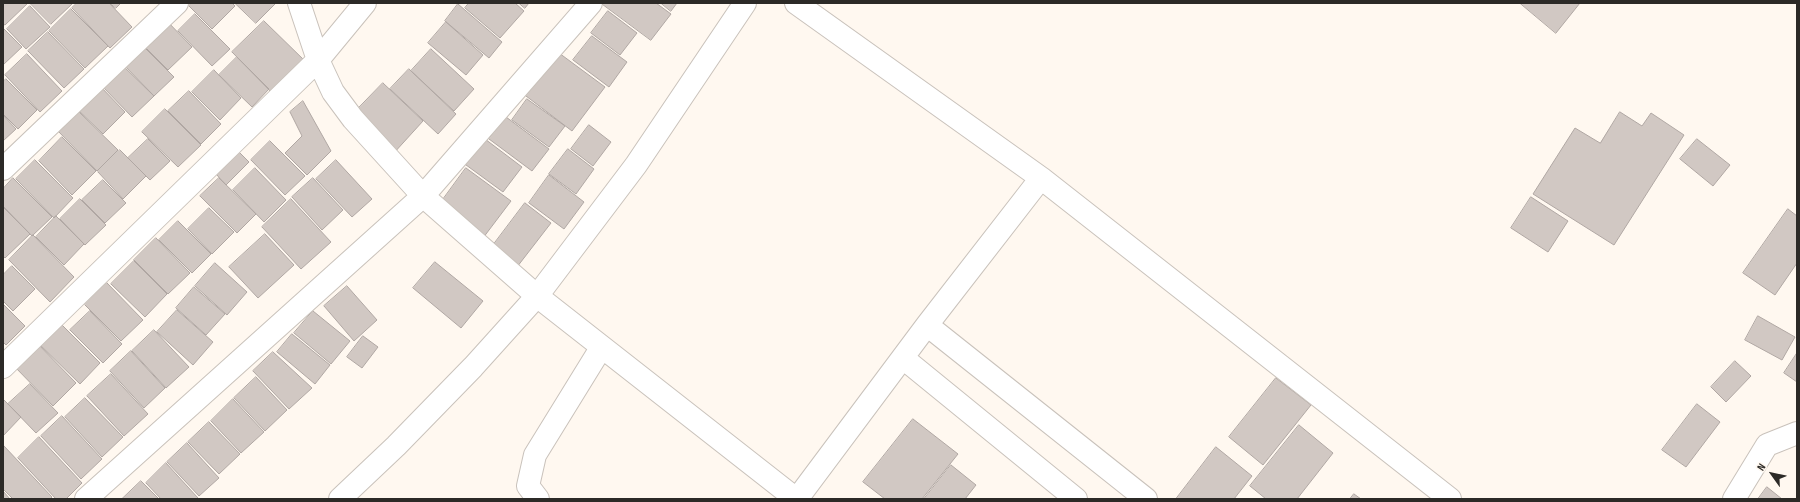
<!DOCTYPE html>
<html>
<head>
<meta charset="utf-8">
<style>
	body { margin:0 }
	#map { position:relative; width:1800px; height:502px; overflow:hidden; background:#fff8f0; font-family:"Sofia Sans Condensed",sans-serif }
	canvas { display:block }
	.frame { position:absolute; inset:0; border:4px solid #2c2a27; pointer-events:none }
	.north { position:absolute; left:1752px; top:454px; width:40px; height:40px; -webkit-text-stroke:3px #fff8f0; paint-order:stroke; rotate:303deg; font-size:11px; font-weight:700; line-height:16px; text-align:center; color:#2c2a27 }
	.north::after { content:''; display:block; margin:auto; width:14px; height:18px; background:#2c2a27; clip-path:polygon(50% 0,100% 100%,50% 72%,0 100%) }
</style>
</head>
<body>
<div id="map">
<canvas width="1800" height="502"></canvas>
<div class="frame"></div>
<div class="north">N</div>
</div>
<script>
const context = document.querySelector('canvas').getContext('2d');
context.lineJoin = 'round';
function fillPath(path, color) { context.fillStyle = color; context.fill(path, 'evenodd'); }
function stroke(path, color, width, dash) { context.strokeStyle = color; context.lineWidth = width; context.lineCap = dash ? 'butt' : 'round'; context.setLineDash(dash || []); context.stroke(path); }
const building = new Path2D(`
	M3,3H28L5,25L3,24Z
	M30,3H70L72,4L51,24Z
	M77,3H109L132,27L110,48L72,8Z
	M110,3H121L116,8Z
	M192,3H232L235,6L212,29L189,6Z
	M235,3H276L256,23Z
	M469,3H515L524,11L500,38L465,8Z
	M519,3H529L525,8Z
	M601,3H656L671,14L651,40Z
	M661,3H677L671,11Z
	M1520,3H1580L1556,33Z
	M458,4L502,42L489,58L445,21Z
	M30,6L50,27L26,49L7,29Z
	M71,9L108,46L85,68L49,31Z
	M608,11L637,33L620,55L591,33Z
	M195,14L230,49L212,66L178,31Z
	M165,19L192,47L168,70L141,43Z
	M264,21L305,61L272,93L232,52Z
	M446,22L483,55L466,75L428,43Z
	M3,28L22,47L3,65Z
	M48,32L84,69L64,88L28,51Z
	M592,36L627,62L609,87L573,60Z
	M140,43L174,77L154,96L121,62Z
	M431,49L474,89L454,111L411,71Z
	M559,53L605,87L572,131L526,96Z
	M27,54L62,91L40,112L5,75Z
	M237,57L269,89L252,107L219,75Z
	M120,63L154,96L132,117L100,84Z
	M409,69L456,114L438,134L390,89Z
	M214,70L241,98L220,120L192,92Z
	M6,79L37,110L18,129L3,114V82Z
	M383,83L423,121L393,154L351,116Z
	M100,86L125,112L103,134L77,109Z
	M189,91L221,124L201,144L168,111Z
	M527,99L565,126L549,147L512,120Z
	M303,101L331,151L307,175L285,153L302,136L290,112Z
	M165,109L201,145L178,167L142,132Z
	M77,110L118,150L97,171L57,130Z
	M1620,112L1642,126L1651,113L1684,135L1614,245L1533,194L1575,128L1600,143Z
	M3,115L16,129L3,141Z
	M506,117L549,149L532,171L489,139Z
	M589,125L611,142L593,166L571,149Z
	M481,136L522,167L503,192L462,162Z
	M62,137L96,171L72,195L39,161Z
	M148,139L170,161L150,180L128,158Z
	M1697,139L1730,165L1713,186L1680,159Z
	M270,141L305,176L285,195L251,160Z
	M568,149L594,169L576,194L549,174Z
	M120,150L146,176L123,199L98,172Z
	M238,151L249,162L226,185L216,174Z
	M35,160L73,198L54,218L16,179Z
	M336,160L372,199L352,217L316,179Z
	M255,168L286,200L264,222L233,190Z
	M466,168L511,201L483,238L439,205Z
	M549,175L584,202L564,229L529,203Z
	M13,178L52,217L32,236L3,206V189Z
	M219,178L256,214L237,233L200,196Z
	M313,178L343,210L322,230L292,197Z
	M103,180L126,203L105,223L82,200Z
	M1531,197L1568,221L1548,252L1511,228Z
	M80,199L106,225L85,245L60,219Z
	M291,199L331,242L301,269L262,227Z
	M525,203L551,223L517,267L491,248Z
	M3,207L30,234L5,258L3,256Z
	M209,208L234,232L212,254L188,229Z
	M1788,209L1797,216V263L1775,295L1743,273Z
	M56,216L84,244L64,265L36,237Z
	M178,221L211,254L192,273L159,240Z
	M265,234L294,265L258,298L229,267Z
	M33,235L74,277L50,302L9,260Z
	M156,238L190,273L168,294L134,260Z
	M134,261L167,294L145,317L111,284Z
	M435,262L483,301L461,328L413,288Z
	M215,263L247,292L227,315L195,286Z
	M12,266L35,289L13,311L3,301V275Z
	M107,283L143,320L121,341L85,305Z
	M347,286L377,320L354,341L324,306Z
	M194,287L225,314L206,335L176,308Z
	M3,304L25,326L6,345L3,342Z
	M177,310L213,342L193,365L157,332Z
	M90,311L122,344L103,363L70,330Z
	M313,311L350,341L331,364L294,333Z
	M1758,316L1795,337L1782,360L1745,340Z
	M58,321L100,363L80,384L37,342Z
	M154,330L189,367L166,388L132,351Z
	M292,334L330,365L315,384L277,352Z
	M363,336L378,347L362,368L347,357Z
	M36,342L76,383L53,406L13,365Z
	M131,351L165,388L144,408L110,371Z
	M273,352L312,388L289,409L253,371Z
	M1797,353V382L1784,373Z
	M1735,361L1751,376L1726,402L1711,387Z
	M111,374L148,414L124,436L87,396Z
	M256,377L287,410L265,431L234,398Z
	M1276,378L1311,405L1263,465L1229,437Z
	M30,384L58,413L36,433L8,404Z
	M85,398L123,437L102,457L65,417Z
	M3,399L21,417L3,436Z
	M233,399L264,432L241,453L211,421Z
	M1697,404L1720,422L1686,467L1662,450Z
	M62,416L102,459L81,479L41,436Z
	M913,419L958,454L922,499H885L863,482Z
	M209,422L240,454L219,474L188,442Z
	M1299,425L1333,453L1297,499H1266L1250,486Z
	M39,437L82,483L66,499H56L18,458Z
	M187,443L219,478L199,496L167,462Z
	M4,446L52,497L50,499H13L3,489Z
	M1216,447L1252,476L1234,499H1176Z
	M166,463L198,498L197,499H161L146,483Z
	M951,465L976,485L965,499H924Z
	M141,481L159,499H122Z
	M1767,487L1782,499H1758Z
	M3,491L10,499H3Z
	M1354,494L1361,499H1350Z`);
fillPath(building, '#d1c8c3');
stroke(building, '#b0a7a3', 1);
const minor = new Path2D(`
	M299,3L318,60L333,92L353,119L423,196L537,296L796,499
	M796,3L1041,178L1450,499
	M3,169L177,3
	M927,325L1146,499
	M903,358L1076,499
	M3,367L318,60L365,3
	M86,499L423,196L591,3
	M340,499L396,446L473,367L537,296L636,165L745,3
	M538,499L528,486L535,455L601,348
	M797,499L927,325L1041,178
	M1734,499L1767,445L1797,433`);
stroke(minor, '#c9c2bb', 24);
stroke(minor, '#fff', 22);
</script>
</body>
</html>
